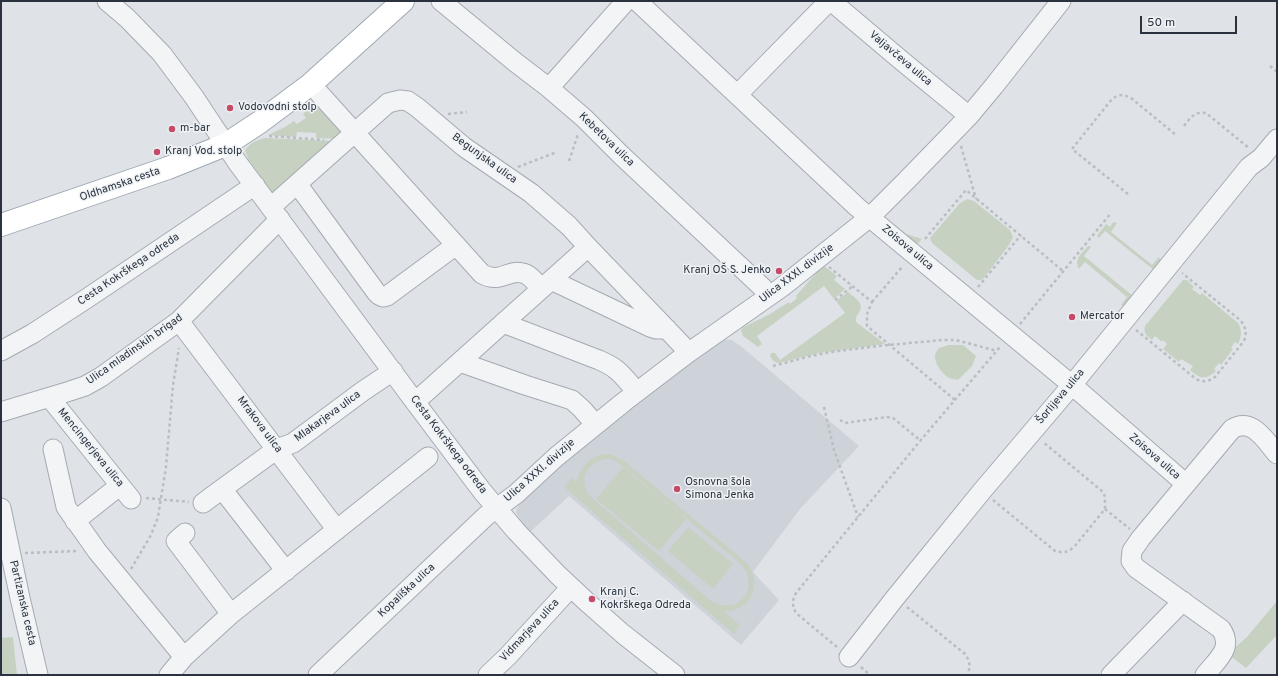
<!DOCTYPE html>
<html>
<head>
<meta charset="utf-8">
<style>
	body { margin:0 }
	#map { position:relative; width:1278px; height:676px; overflow:hidden; background:#dfe3e8; font-family:Overpass,sans-serif }
	canvas { display:block }
	.frame { position:absolute; inset:0; border:2px solid #29323e; pointer-events:none }
	.scale { position:absolute; left:1140px; top:16px; width:97px; height:18px; box-sizing:border-box; border:2px solid #29323e; border-top:0; padding-left:5px; font-size:12px; line-height:14px; white-space:nowrap; color:#29323e; -webkit-text-stroke:3px #eff2f5; paint-order:stroke }
</style>
</head>
<body>
<div id="map">
<canvas width="1278" height="676"></canvas>
<div class="frame"></div>
<div class="scale">50 m</div>
</div>
<script>
const context = document.querySelector('canvas').getContext('2d');
context.lineJoin = 'round';
function fillPath(path, color) { context.fillStyle = color; context.fill(path, 'evenodd'); }
function stroke(path, color, width, dash) { context.strokeStyle = color; context.lineWidth = width; context.lineCap = dash ? 'butt' : 'round'; context.setLineDash(dash || []); context.stroke(path); }
function drawText(font, color, halo, rows, align = 'center') {
  context.font = font + ' Overpass,sans-serif'; context.lineWidth = 3; context.setLineDash([]); context.textBaseline = 'middle'; context.strokeStyle = halo; context.fillStyle = color; for (const [text, x, y, turn = 0] of rows) {
    context.save(); context.translate(x, y); context.rotate((+turn || 0) * Math.PI / 180); context.textAlign = isNaN(turn) ? turn : align; if (halo) context.strokeText(text, 0, 0); context.fillText(text, 0, 0); context.restore();
  }
}
fillPath(new Path2D(`
	M723,339L732,340L743,348L859,446L800,509L753,572L779,600L741,645L569,496L530,532L521,522L516,513L517,508L521,502L568,459L616,420L695,359Z`), '#ced3da');
fillPath(new Path2D(`
	M318,98L345,127L342,139L316,138V133L297,132L296,137L268,135L285,127L294,121L297,124L306,118L303,114Z
	M265,138L333,141L273,194L249,160L245,151C249,143 257,140 265,138Z
	M967,199L974,201L1010,230L1013,237L1009,245L983,279L980,280H977L932,243L930,238L960,203Z
	M1113,222L1117,223L1111,232L1152,265L1159,257L1161,261L1154,270L1105,231L1099,238L1097,236L1106,224L1110,227Z
	M894,224L906,234L922,239L915,247L891,227Z
	M1088,246H1089L1091,247L1084,256L1133,296L1126,307L1121,305L1127,297L1085,262L1079,269C1074,259 1081,254 1088,246Z
	M824,266L837,276L834,280L845,289L834,299L824,286L757,336L762,344L758,347L743,336L741,330L744,327L770,314L789,302L790,304L797,298L796,296L817,272Z
	M1183,280H1187L1194,287L1192,289L1200,295L1202,293L1238,323C1242,330 1242,336 1238,344L1235,342L1231,348L1233,349L1221,365L1219,363L1214,369L1216,371C1206,381 1199,378 1190,370L1193,366L1181,359L1179,362L1163,349L1167,344L1163,340L1162,342L1155,336L1152,340C1147,336 1143,333 1145,326Z
	M848,292C859,301 866,304 856,317V322L885,344L819,353L779,363C775,363 772,360 770,356L771,353H775L780,360L845,313L836,301Z
	M948,345H963L976,356L972,366L958,380C955,379 951,379 949,378C940,372 929,357 939,348C942,347 946,346 948,345Z
	M603,454H610L624,461L748,564C763,586 751,610 724,612L740,625L734,634L564,487L572,478L577,482C579,468 589,457 603,454ZM605,459H612L623,466L741,564C761,588 739,617 711,601L590,496C578,480 586,464 605,459Z
	M623,467L686,519L659,551L596,499Z
	M688,527L733,564L713,589L668,551Z
	M1277,601V635L1246,668L1228,654L1247,637Z
	M13,637L17,675H1V638Z`), '#c6d1c1');
const minor = new Path2D(`
	M107,1L127,18L162,54L194,97L237,162L415,402L482,491L516,531L558,575L589,604L623,634L675,675
	M441,1L515,62L549,88L584,118L621,155L763,288
	M637,1L857,207L1072,385L1186,484
	M831,1L902,61L969,116
	M549,88L626,1
	M319,93L482,274C501,284 508,269 522,273C530,274 536,283 541,289
	M738,94L829,1
	M298,185L376,292L379,295L383,297L387,296L456,245
	M271,207L388,103L400,100L408,101L418,108L464,147L531,193L569,226L588,247L415,402
	M588,247L682,345
	M551,280L650,327L656,329H667
	M179,321L337,530
	M503,323L599,360C615,367 619,371 630,384
	M1,351L32,334L89,297L255,185
	M460,362L525,385L572,400L582,409L595,424
	M50,398L131,499
	M1,412L70,391L85,386L101,377L179,321L280,219
	M53,449L66,507L97,551L184,657L169,675
	M203,503L222,489
	M1,508L20,598L38,675
	M75,521L113,491
	M185,533L176,541L231,614
	M286,571L222,489L277,449L293,443L363,391L393,371
	M184,657L231,614L428,457
	M849,657L895,598L982,491L1072,385L1249,167L1261,158L1277,139
	M318,675L486,516L516,494L556,457L625,401L688,353L782,287L870,217L906,181L969,116L994,86L1061,1
	M488,675L508,656L571,587
	M1111,675L1183,601
	M1205,675C1217,660 1234,648 1221,629L1136,568L1131,561L1132,551L1141,538L1232,429C1252,417 1265,440 1277,454`);
const major = new Path2D(`
	M1,225L168,168L225,145L260,122L311,84L403,1`);
stroke(minor, '#a5aab2', 21);
stroke(major, '#9fa9b3', 24);
stroke(new Path2D(`
	M1270,66L1277,72
	M448,114L467,112
	M1184,126C1190,118 1195,111 1206,113L1249,148
	M269,136L324,140
	M961,146L976,199
	M569,161L578,134
	M518,167L557,152
	M1128,194L1072,149L1112,99C1119,94 1123,94 1131,98L1176,135
	M925,239L966,190L1063,271
	M829,267L872,302L867,314V326L955,400
	M978,287L1021,235
	M835,300L853,286
	M872,302L902,267
	M1020,324L1111,213
	M1136,330L1196,379C1204,383 1209,381 1215,377L1244,341C1247,333 1246,327 1240,320L1182,273
	M773,366L811,356L831,352L878,346L942,340H956L997,351
	M824,407L834,450L858,517
	M840,420L845,423L887,417L893,418L921,441
	M146,498L189,502
	M993,500L1055,551C1063,553 1067,553 1074,547L1105,509V497L1103,492L1043,442
	M1105,509L1130,529
	M25,553L78,551
	M131,569L151,535L158,517L166,467L173,385L179,348
	M907,607L965,654C970,661 971,667 967,675
	M837,647L796,613C792,605 792,601 796,593L920,441L1000,347
	M861,667L870,675`), '#babec2', 2.5, [3, 3]);
stroke(minor, '#f2f4f6', 19);
stroke(major, '#fff', 22);
for (const [x, y, r, color] of [
	[230,108,4,"#c64b67"],
	[172,129,4,"#c64b67"],
	[157,152,4,"#c64b67"],
	[779,271,4,"#c64b67"],
	[1072,317,4,"#c64b67"],
	[677,489,4,"#c64b67"],
	[592,599,4,"#c64b67"]
]) { const dot = new Path2D(); dot.arc(x, y, r, 0, 2 * Math.PI); context.fillStyle = color; context.fill(dot); stroke(dot, '#eff2f5', 1.5); }
drawText('11px', '#29323e', '#eff2f5', [
	["Valjavčeva ulica",900,59,40],
	["Kebetova ulica",606,140,44],
	["Begunjska ulica",484,159,36],
	["Oldhamska cesta",120,185,-19],
	["Zoisova ulica",907,248,40],
	["Cesta Kokrškega odreda",129,270,-34],
	["Ulica XXXI. divizije",797,274,-37],
	["Ulica mladinskih brigad",135,350,-35],
	["Šorlijeva ulica",1061,397,-50],
	["Mlakarjeva ulica",328,417,-36],
	["Mrakova ulica",259,425,53],
	["Cesta Kokrškega odreda",448,445,53],
	["Mencingerjeva ulica",90,448,51],
	["Zoisova ulica",1154,457,41],
	["Ulica XXXI. divizije",540,471,-41],
	["Kopališka ulica",407,591,-43],
	["Partizanska cesta",22,603,77],
	["Vidmarjeva ulica",530,631,-47]
]);
drawText('11px', '#29323e', '#eff2f5', [
	["Vodovodni stolp",238,108],
	["m-bar",180,129],
	["Kranj Vod. stolp",165,152],
	["Kranj OŠ S. Jenko",771,271,"right"],
	["Mercator",1080,317],
	["Osnovna šola",685,483],
	["Simona Jenka",685,496],
	["Kranj C.",600,593],
	["Kokrškega Odreda",600,606]
], 'left');
</script>
</body>
</html>
